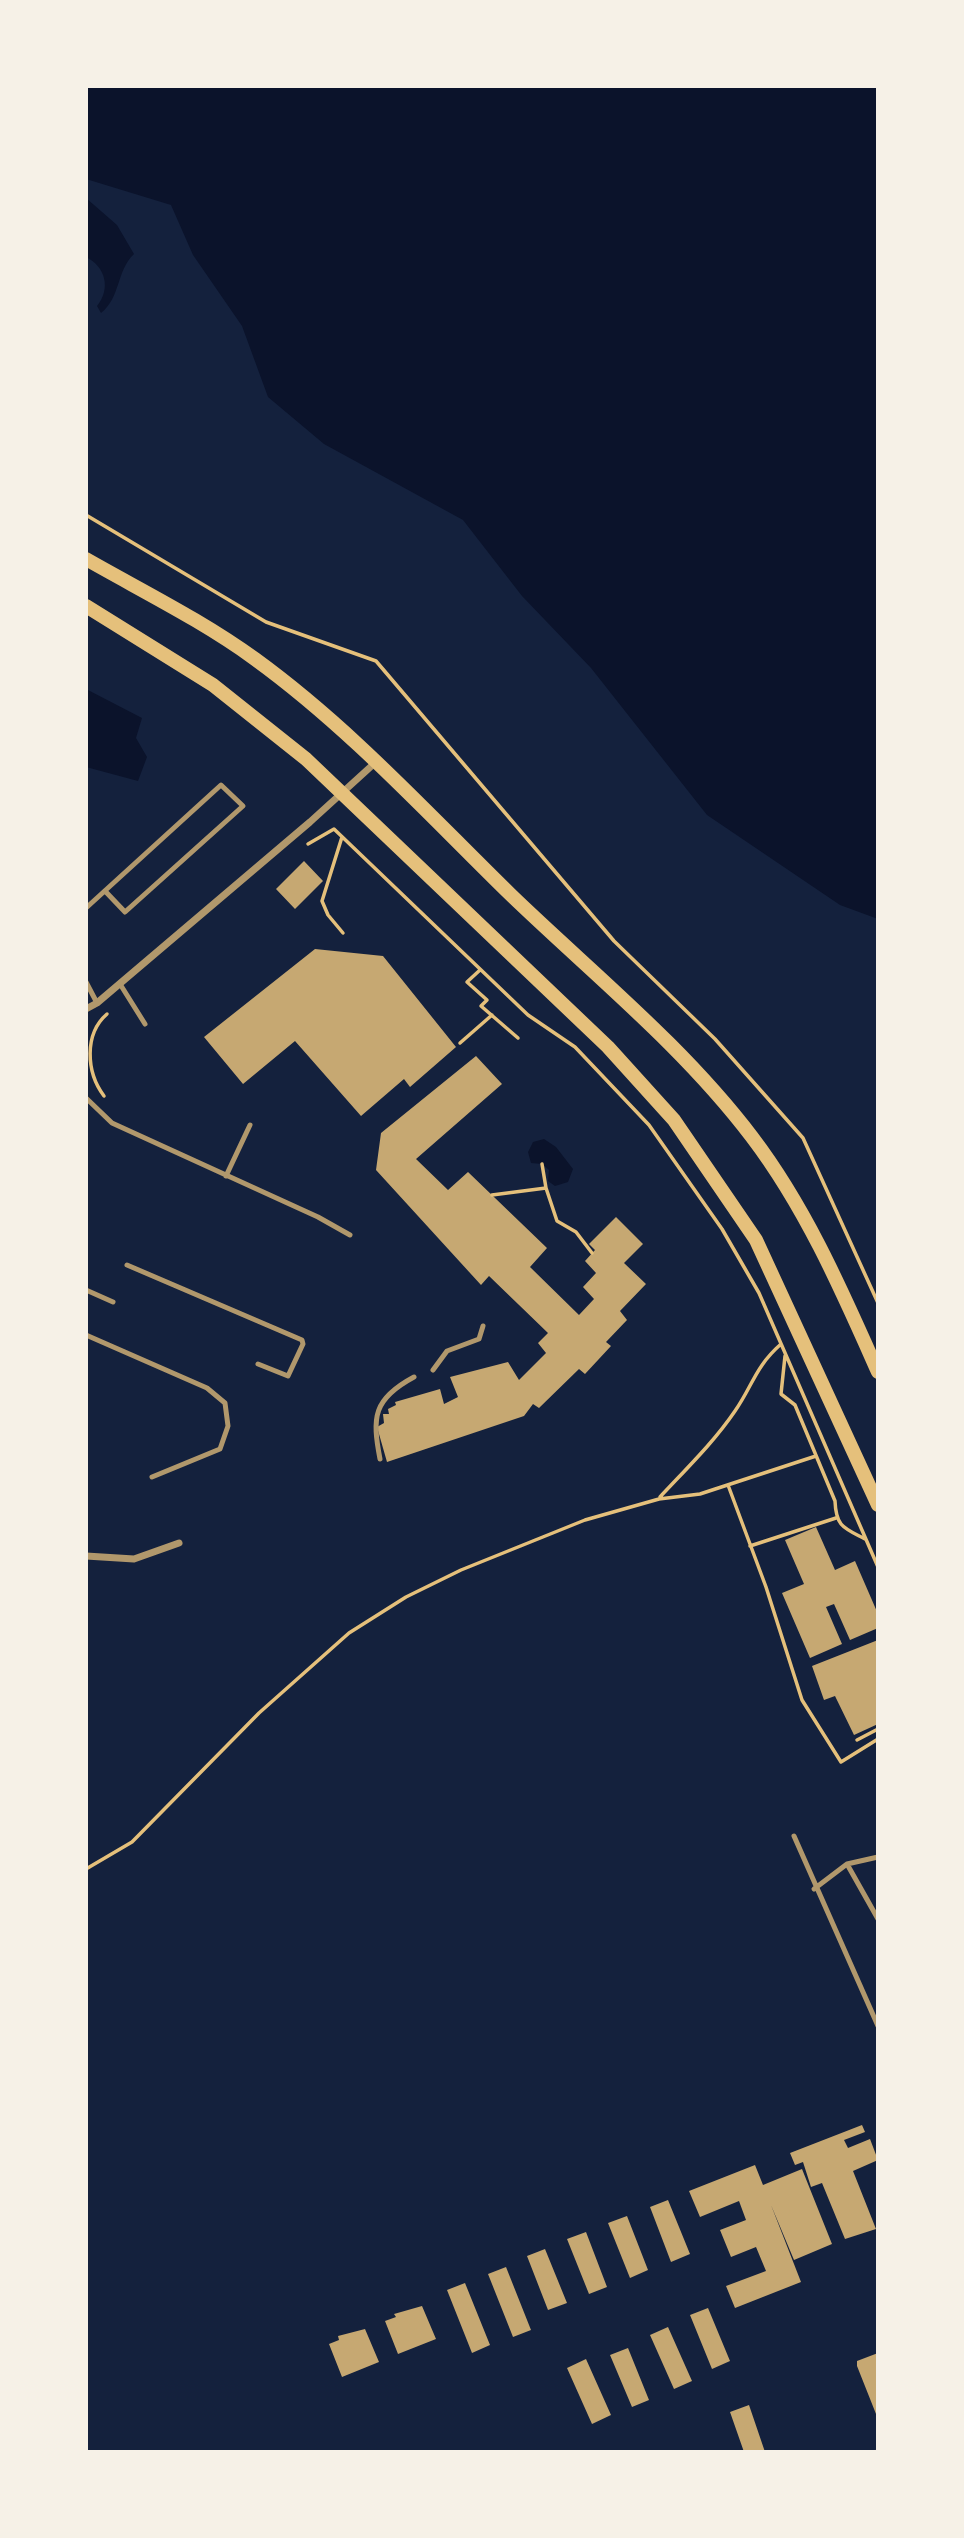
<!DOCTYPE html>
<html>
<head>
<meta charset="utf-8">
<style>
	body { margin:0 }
	#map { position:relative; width:964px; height:2538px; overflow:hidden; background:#14213d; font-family:"Varela Round",sans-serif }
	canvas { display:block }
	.frame { position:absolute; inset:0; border:88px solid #f6f1e7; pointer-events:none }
</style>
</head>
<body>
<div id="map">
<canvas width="964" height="2538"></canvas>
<div class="frame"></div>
</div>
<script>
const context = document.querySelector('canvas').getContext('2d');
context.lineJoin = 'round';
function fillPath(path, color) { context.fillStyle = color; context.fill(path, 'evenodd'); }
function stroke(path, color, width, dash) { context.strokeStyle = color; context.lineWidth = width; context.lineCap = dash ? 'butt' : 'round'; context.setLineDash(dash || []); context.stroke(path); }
fillPath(new Path2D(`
	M86,86H878V919L840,905L707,815L591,668L522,596L463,520L324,444L268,397L242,326L193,255L171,205L86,179Z
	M86,198L117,225L134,254C116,271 121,297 101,313L97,306C111,289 106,267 86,257Z
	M86,689L142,718L136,738L147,757L138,781L86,767Z
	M544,1139L556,1147L573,1169L568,1182L555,1186L548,1181L549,1170L542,1164L531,1163L528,1152L533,1142Z`), '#0b132b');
fillPath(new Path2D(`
	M304,861L323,881L295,909L276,889Z
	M315,949L383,956L456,1047L410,1087L404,1079L361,1116L295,1041L243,1084L204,1037Z
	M476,1056L502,1084L416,1159L448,1190L468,1172L547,1248L530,1267L579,1315L594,1299L583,1287L596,1273L585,1261L595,1250L589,1244L616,1217L643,1244L624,1263L646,1284L620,1311L627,1320L606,1342L611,1346L585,1374L579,1369L539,1408L533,1404L524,1416L387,1462L377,1427L384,1423L383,1414H389L388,1409L396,1405L395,1402L440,1389L444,1404L458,1397L450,1377L508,1362L519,1380L546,1353L538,1343L548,1333L489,1276L481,1285L376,1170L381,1133Z
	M816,1527L835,1570L855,1561L878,1614V1628L850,1640L834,1604L826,1607L842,1644L810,1658L782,1593L804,1584L785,1540Z
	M878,1640V1724L854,1735L835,1696L824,1700L812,1666Z
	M862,2125L865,2132L844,2140L848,2148L870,2139L878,2160L853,2171L876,2229L845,2239L822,2183L811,2187L803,2162L795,2165L790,2153Z
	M755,2165L763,2185L802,2169L832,2244L794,2260L771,2205L801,2282L735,2308L726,2286L766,2271L756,2247L731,2257L720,2230L746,2220L739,2201L700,2217L689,2191Z
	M668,2200L690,2254L671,2262L650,2207Z
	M627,2216L648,2270L630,2278L608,2223Z
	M586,2232L607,2287L589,2294L567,2239Z
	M545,2249L567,2303L548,2310L527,2256Z
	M506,2267L531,2330L513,2337L488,2274Z
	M465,2283L490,2345L472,2353L447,2290Z
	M422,2306L436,2339L398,2354L385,2321L396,2317L394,2314Z
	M708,2308L730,2361L712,2369L690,2315Z
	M668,2327L692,2381L674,2389L650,2335Z
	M365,2329L379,2362L342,2377L329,2344L339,2340L338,2336Z
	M628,2348L649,2400L632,2407L610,2355Z
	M878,2353V2419L857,2366V2361Z
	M586,2359L611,2415L592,2424L567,2368Z
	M749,2405L765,2452H744L730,2412Z`), '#c6a872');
stroke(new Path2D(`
	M86,515L266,622L376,661L614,941L715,1039L803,1138L878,1303
	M342,837L322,901L328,915L343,933
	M308,844L334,829L528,1015L575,1047L649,1125L722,1229L759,1293L878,1567
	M480,970L467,982L487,1000L481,1006L518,1038
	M460,1043L492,1015
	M104,1096C86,1072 84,1034 107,1014
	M546,1188L557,1221L576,1232L592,1253
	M492,1195L546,1188L542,1164
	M785,1356L781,1394L795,1405L835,1501C836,1527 844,1528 865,1539
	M728,1485L766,1587L802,1700L841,1762L878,1739
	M660,1497C686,1469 714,1442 735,1411C753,1385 755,1367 781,1344
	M750,1546L836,1518
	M857,1740L878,1729
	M86,1869L132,1842L259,1713L349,1633L406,1597L461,1570L585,1520L659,1499L700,1494L816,1456`), '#e5c07b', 3.5);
stroke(new Path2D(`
	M86,908L221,785L243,806L125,912L105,891
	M86,982L97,1003
	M120,984L145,1024
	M86,1098L112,1123L318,1217L350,1235
	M226,1176L250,1125
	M127,1265L302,1340L303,1344L288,1376L258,1364
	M86,1290L113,1302
	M86,1335L207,1388L225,1403L228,1426L220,1449L152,1477
	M433,1370L447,1351L479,1339L483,1326
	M380,1459C372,1417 373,1399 414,1377
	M794,1836L878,2026
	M847,1864L878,1919
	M814,1889L847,1864L878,1857
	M877,2452H878`), '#b1986c', 5);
stroke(new Path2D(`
	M86,1009L97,1003L310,822L377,761
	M86,1556L134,1559L179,1543`), '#b1986c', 7);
stroke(new Path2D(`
	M86,559C142,591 203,621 255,659C350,728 428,814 511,895C593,974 683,1046 752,1137C806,1208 842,1291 878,1372
	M86,606L213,685L306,759L608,1047L674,1120L756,1240L878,1505`), '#e5c07b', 14);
</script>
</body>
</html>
